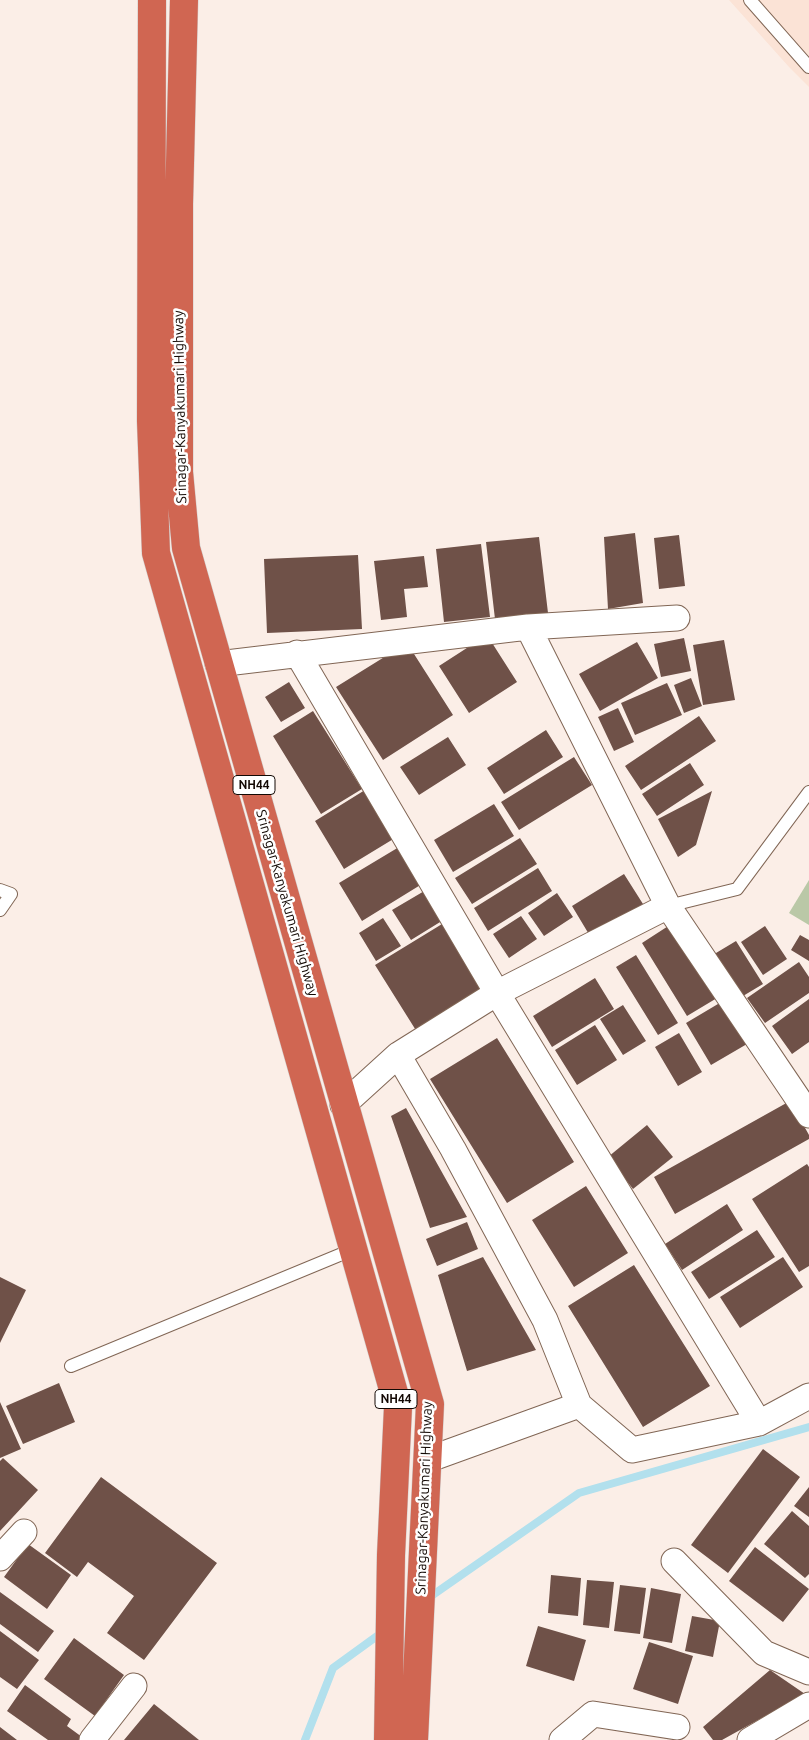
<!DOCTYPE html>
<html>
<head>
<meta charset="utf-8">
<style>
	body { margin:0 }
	canvas { display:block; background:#fbeee7 }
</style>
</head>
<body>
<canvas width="809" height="1740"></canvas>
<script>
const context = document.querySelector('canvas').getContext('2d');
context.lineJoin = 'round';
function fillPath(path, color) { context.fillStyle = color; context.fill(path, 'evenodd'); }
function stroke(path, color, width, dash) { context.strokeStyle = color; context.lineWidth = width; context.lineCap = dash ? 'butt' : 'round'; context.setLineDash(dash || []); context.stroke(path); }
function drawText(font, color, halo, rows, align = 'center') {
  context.font = font + ' Ubuntu,sans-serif'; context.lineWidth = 5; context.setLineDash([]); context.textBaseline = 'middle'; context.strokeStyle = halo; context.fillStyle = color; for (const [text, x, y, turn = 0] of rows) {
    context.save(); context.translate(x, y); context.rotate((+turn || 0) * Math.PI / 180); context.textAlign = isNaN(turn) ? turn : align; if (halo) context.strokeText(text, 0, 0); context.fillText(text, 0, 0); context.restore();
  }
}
fillPath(new Path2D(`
	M729,0H809V87L789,67Z`), '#fbe3d6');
fillPath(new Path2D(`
	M809,880V925L789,913Z`), '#bac8a7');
stroke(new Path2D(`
	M427,1599L579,1493L809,1427
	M305,1740L333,1668L384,1631`), '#b2e0ed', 8);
fillPath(new Path2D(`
	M635,533L643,603L608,609L604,537Z
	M679,535L685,586L659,589L654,538Z
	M539,537L548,613L495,619L486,542Z
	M481,544L490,617L444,622L436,549Z
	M358,555L362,629L267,633L264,559Z
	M424,556L428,587L404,589L407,617L381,620L374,561Z
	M487,635L517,682L469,713L439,666Z
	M684,638L691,671L661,677L654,644Z
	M724,640L735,700L703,705L693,645Z
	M637,642L658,678L600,711L579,674Z
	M407,643L453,715L383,760L336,687Z
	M691,678L702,706L684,713L674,685Z
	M289,682L305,708L281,722L265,697Z
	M667,683L682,715L635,735L621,703Z
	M618,708L634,742L614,751L598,717Z
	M313,711L362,789L321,814L273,736Z
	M699,716L716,741L641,790L625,766Z
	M546,730L563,757L504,794L487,768Z
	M448,737L466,765L419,795L400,767Z
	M574,757L592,785L519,830L501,802Z
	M690,763L704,785L657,816L642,794Z
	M365,790L395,838L344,869L315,821Z
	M712,791L696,845L678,857L658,819Z
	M494,804L514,836L453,872L434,840Z
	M520,838L537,864L472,904L455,878Z
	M399,847L422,884L362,921L339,883Z
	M538,868L552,891L488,931L474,908Z
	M624,874L643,904L590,936L572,906Z
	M426,890L445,919L411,940L392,910Z
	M557,893L573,917L544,936L528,913Z
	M521,916L537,939L509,958L493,934Z
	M383,918L401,946L376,961L359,933Z
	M447,921L488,987L417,1032L375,965Z
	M676,921L722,995L687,1016L642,943Z
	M765,926L787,959L763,975L741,942Z
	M800,935L809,940V961L791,950Z
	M736,941L763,984L738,999L711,956Z
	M636,955L678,1023L658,1035L616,967Z
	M799,962L809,977V993L765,1023L747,998Z
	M595,978L614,1009L552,1047L533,1016Z
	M809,999V1042L792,1054L772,1026Z
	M723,1001L747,1044L711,1065L686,1023Z
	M623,1005L646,1041L623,1055L600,1019Z
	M595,1025L617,1060L577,1085L555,1050Z
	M679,1033L702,1072L678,1086L655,1047Z
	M497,1038L574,1162L507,1203L430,1079Z
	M790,1101L809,1135V1139L675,1214L654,1177Z
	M406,1108L467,1217L430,1228L391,1116Z
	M647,1125L673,1157L633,1189L608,1157Z
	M807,1164L809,1167V1266L799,1272L752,1199Z
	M586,1186L628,1253L574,1287L532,1220Z
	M727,1204L743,1230L682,1270L665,1244Z
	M467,1222L478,1249L437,1266L426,1239Z
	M757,1230L775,1257L709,1299L691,1272Z
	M483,1257L536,1350L467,1371L438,1275Z
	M783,1257L803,1287L740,1328L720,1297Z
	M634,1265L710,1386L643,1427L568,1306Z
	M0,1277L26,1290L0,1343Z
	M59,1383L75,1422L23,1444L6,1406Z
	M0,1402L21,1449L0,1458Z
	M763,1449L800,1477L728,1573L691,1545Z
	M3,1458L38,1490L0,1531V1461Z
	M101,1477L217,1563L144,1660L107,1633L134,1596L88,1562L77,1577L45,1553Z
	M809,1487V1517L794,1506Z
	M792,1511L809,1526V1574L805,1578L764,1544Z
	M28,1544L71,1575L47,1609L4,1577Z
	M755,1547L809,1589L783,1622L729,1581Z
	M551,1575L581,1578L578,1616L548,1613Z
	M587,1580L614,1582L609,1628L583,1625Z
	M620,1585L646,1588L640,1634L614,1631Z
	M651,1588L681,1594L672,1643L643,1638Z
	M0,1592L54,1631L38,1652L0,1624Z
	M692,1616L720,1621L713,1657L685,1651Z
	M538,1626L586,1640L574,1681L526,1666Z
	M0,1631L39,1660L17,1689L0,1677Z
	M74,1638L124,1675L95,1716L44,1679Z
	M649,1642L693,1656L678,1704L633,1689Z
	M770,1670L805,1694L722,1740H713L703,1727Z
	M25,1685L71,1719L67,1726L82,1737L80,1740H48L7,1711Z
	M154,1704L199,1740H124Z
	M0,1727L17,1740H0Z`), '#6f5148');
const lane = new Path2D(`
	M750,0L809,67
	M0,890L11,894L0,910
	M668,906L737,889L809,792
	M71,1366L354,1249`);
const street = new Path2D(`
	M528,627L668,906L809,1115
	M297,653L497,993L668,906
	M218,664L528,627L677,618
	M398,1055L497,993L759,1423
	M343,1105L398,1055L453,1149L545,1320L579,1405
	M427,1460L579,1405L632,1450L759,1423L809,1396
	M0,1558L24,1532
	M674,1561L764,1653L809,1672
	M92,1740L134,1686
	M562,1740L593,1714L677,1727
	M750,1740L809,1705`);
const highway = new Path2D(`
	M152,0L151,421L156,553L398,1407L391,1555L388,1740
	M184,0L179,204V472L186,548L430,1404L414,1740`);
stroke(lane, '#816655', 14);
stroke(street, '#816655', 27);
stroke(highway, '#d0cecd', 29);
stroke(lane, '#fff', 12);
stroke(street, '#fff', 25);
stroke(highway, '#d06652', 28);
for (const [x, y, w] of [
	[254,785,42],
	[396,1399,42]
]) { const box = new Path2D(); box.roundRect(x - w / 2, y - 9.5, w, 19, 4); context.fillStyle = '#fff'; context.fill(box); stroke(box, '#130904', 1); }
drawText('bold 12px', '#130904', null, [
	["NH44",254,785],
	["NH44",396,1399]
]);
drawText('14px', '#130904', '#fff', [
	["Srinagar-Kanyakumari Highway",180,407,-91],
	["Srinagar-Kanyakumari Highway",287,903,74],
	["Srinagar-Kanyakumari Highway",424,1498,-88]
]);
</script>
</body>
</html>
